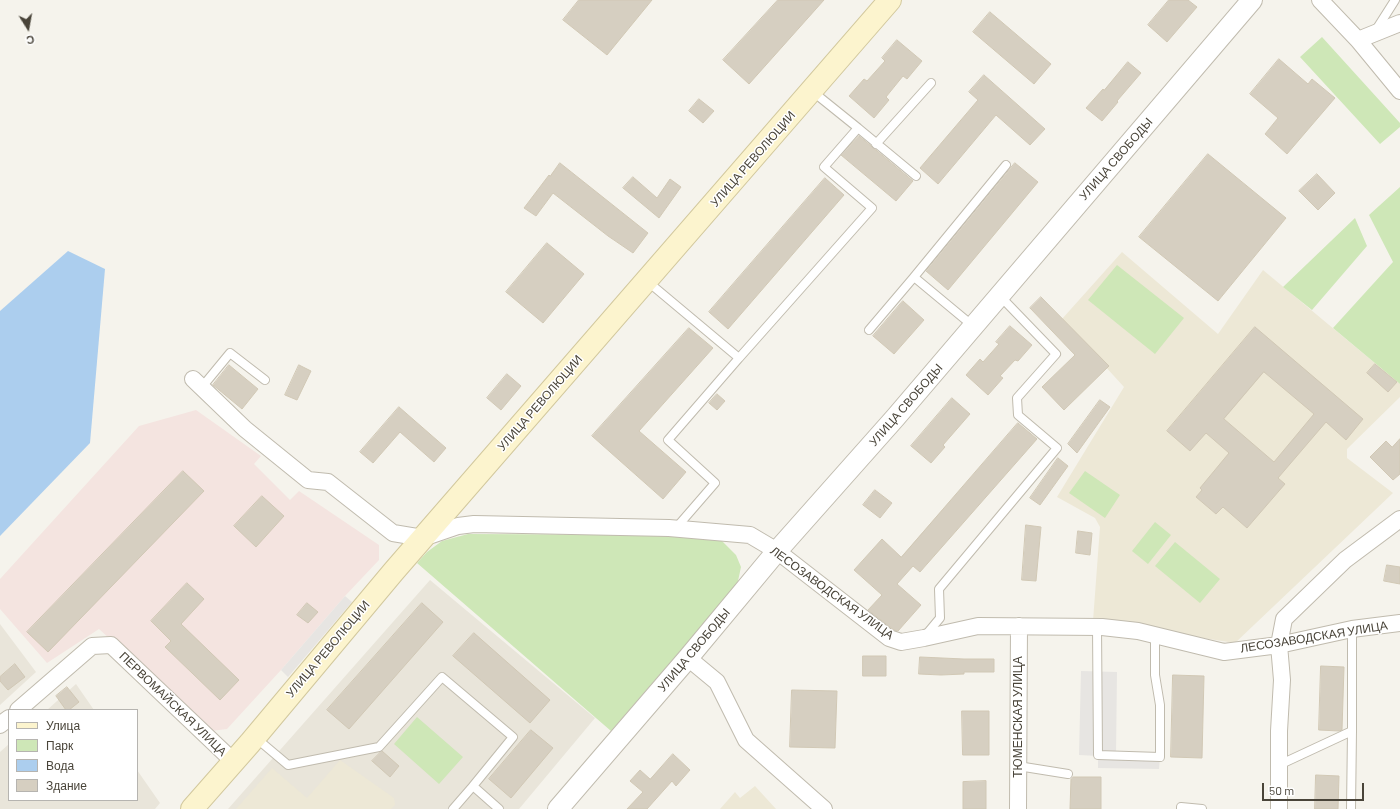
<!DOCTYPE html>
<html>
<head>
<meta charset="utf-8">
<style>
	body { margin:0 }
	#map { position:relative; width:1400px; height:809px; overflow:hidden; background:#f5f3ec; font-family:Barlow,sans-serif }
	canvas { display:block }
	.legend { position:absolute; left:8px; top:709px; width:130px; height:92px; box-sizing:border-box; background:#fff; border:1px solid #b6b4b0; margin:0; padding:5px 7px; list-style:none; font-size:12px; color:#494439 }
	.legend li { display:flex; align-items:center; gap:8px; height:20px }
	.legend b { width:20px; border:1px solid #b6b4b0 }
	.north { position:absolute; left:8px; top:8px; width:40px; height:40px; -webkit-text-stroke:3px #fff; paint-order:stroke; rotate:169deg; font-size:11px; font-weight:700; line-height:16px; text-align:center; color:#494439 }
	.north::after { content:''; display:block; margin:auto; width:14px; height:18px; background:#494439; clip-path:polygon(50% 0,100% 100%,50% 72%,0 100%) }
	.scale { position:absolute; left:1262px; top:783px; width:102px; height:18px; box-sizing:border-box; border:2px solid #494439; border-top:0; padding-left:5px; font-size:12px; line-height:14px; white-space:nowrap; color:#494439; -webkit-text-stroke:3px #fff; paint-order:stroke }
</style>
</head>
<body>
<div id="map">
<canvas width="1400" height="809"></canvas>
<ul class="legend">
<li><b style="height:5px;background:#fcf4ce"></b>Улица</li>
<li><b style="height:11px;background:#cee7b7"></b>Парк</li>
<li><b style="height:11px;background:#acceee"></b>Вода</li>
<li><b style="height:11px;background:#d6cfc1"></b>Здание</li>
</ul>
<div class="north">С</div>
<div class="scale">50 m</div>
</div>
<script>
const context = document.querySelector('canvas').getContext('2d');
context.lineJoin = 'round';
function fillPath(path, color) { context.fillStyle = color; context.fill(path, 'evenodd'); }
function stroke(path, color, width, dash) { context.strokeStyle = color; context.lineWidth = width; context.lineCap = dash ? 'butt' : 'round'; context.setLineDash(dash || []); context.stroke(path); }
function drawText(font, color, halo, rows, align = 'center') {
  context.font = font + ' Barlow,sans-serif'; context.lineWidth = 3; context.setLineDash([]); context.textBaseline = 'middle'; context.strokeStyle = halo; context.fillStyle = color; for (const [text, x, y, turn = 0] of rows) {
    context.save(); context.translate(x, y); context.rotate((+turn || 0) * Math.PI / 180); context.textAlign = isNaN(turn) ? turn : align; if (halo) context.strokeText(text, 0, 0); context.fillText(text, 0, 0); context.restore();
  }
}
fillPath(new Path2D(`
	M430,580L595,718L519,809H228Z
	M0,624L36,672L0,705Z
	M76,684L94,710H47Z
	M9,744V800H137V770L160,803L155,809H0V752Z`), '#e9e5da');
fillPath(new Path2D(`
	M1122,252L1218,334L1263,270L1400,384V397L1347,449V458L1393,493L1235,643L1093,621L1100,527L1095,518L1057,497L1124,387L1062,319Z
	M340,760L394,798L395,805L391,809H236L272,768L307,798Z
	M755,786L776,809H720L735,792L740,798Z`), '#ede8d6');
fillPath(new Path2D(`
	M196,410L261,456L254,464L290,500L299,491L379,545V560L345,596L281,670L227,729L211,731L99,629L47,663L0,609V579L139,426Z`), '#f4e4e0');
fillPath(new Path2D(`
	M1322,37L1400,123V127L1380,144L1300,57Z
	M1400,187V384L1333,328L1393,262L1369,215Z
	M1355,218L1367,246L1312,310L1283,287Z
	M1117,265L1184,318L1155,354L1088,300Z
	M1085,471L1120,495L1105,518L1069,493Z
	M1155,522L1171,535L1148,564L1132,551Z
	M468,534L679,535L721,540L736,555L741,567L738,581L733,590L611,731L417,563L427,552L442,541Z
	M1175,542L1220,579L1200,603L1155,566Z
	M417,717L463,757L439,784L394,744Z`), '#cee7b7');
fillPath(new Path2D(`
	M345,596L352,602L288,677L281,670Z
	M1081,671L1117,672L1116,755L1160,757L1159,769L1098,768V756L1079,755Z`), '#e7e5e2');
fillPath(new Path2D(`
	M68,251L105,269L90,443L0,536V311Z`), '#acceee');
const building = new Path2D(`
	M579,0H652L607,55L563,20Z
	M778,0H824L749,84L723,60Z
	M1169,0H1188L1197,7L1167,42L1148,25Z
	M990,12L1051,64L1034,84L973,32Z
	M897,40L922,61L907,79L903,76L886,97L889,100L874,118L849,96L864,79L867,81L885,61L882,58Z
	M1279,59L1308,84L1312,79L1335,98L1287,154L1265,134L1278,118L1250,94Z
	M1128,62L1141,73L1117,101L1118,102L1102,121L1086,108L1103,89L1104,90Z
	M984,75L1045,129L1030,145L996,115L938,184L920,168L978,100L969,92Z
	M699,99L714,111L703,123L689,111Z
	M859,136L913,181L896,201L841,155Z
	M1208,154L1286,218L1218,301L1139,237Z
	M560,163L648,233L633,253L608,236L553,193L536,216L524,208L549,175L550,176Z
	M1015,163L1038,182L948,290L926,271Z
	M1317,174L1335,193L1318,210L1299,191Z
	M633,177L657,198L670,179L681,187L659,218L623,188Z
	M825,178L844,195L728,329L709,312Z
	M547,243L584,274L543,323L506,292Z
	M1041,297L1109,366L1064,410L1042,387L1075,355L1030,308Z
	M903,301L924,320L894,354L873,336Z
	M1010,326L1032,345L1018,361L1015,360L1000,376L1003,378L988,395L966,375L980,359L983,362L999,344L996,342Z
	M1255,327L1363,419L1346,440L1326,422L1278,478L1285,484L1247,528L1223,507L1216,514L1196,497L1202,490L1200,488L1229,453L1206,433L1190,451L1167,431ZM1264,372L1314,414L1274,462L1224,419Z
	M689,328L713,348L639,431L686,472L663,499L592,436Z
	M1375,364L1397,382L1388,392L1367,373Z
	M229,365L258,389L242,409L213,385Z
	M299,365L311,371L297,400L285,395Z
	M507,374L521,386L501,410L487,398Z
	M717,394L725,401L717,410L709,403Z
	M952,398L970,414L943,445L945,447L931,463L911,446Z
	M1100,400L1110,407L1077,453L1068,444Z
	M399,407L446,448L434,462L400,432L373,463L360,452Z
	M1018,423L1037,439L920,572L913,566L897,584L921,605L898,631L894,630L868,610L882,595L854,570L882,539L901,557Z
	M1400,439V474L1393,480L1370,457L1386,441L1392,447Z
	M1058,458L1068,466L1040,505L1030,498Z
	M183,471L204,491L48,652L27,632Z
	M875,490L892,503L880,518L863,505Z
	M262,496L284,516L256,547L234,526Z
	M1026,525L1041,527L1036,581L1022,580Z
	M1078,531L1092,533L1090,555L1076,553Z
	M1387,565L1400,567V584L1384,581Z
	M187,583L204,599L181,624L239,680L220,700L165,647L171,641L151,621Z
	M307,603L318,612L308,623L297,615Z
	M422,603L443,622L349,729L327,710Z
	M474,633L550,700L530,723L453,656Z
	M863,656H886V676H863Z
	M920,657L964,659H994V672H964V674L941,675L919,674Z
	M15,664L25,677L8,690L0,681V677Z
	M1321,666L1344,667L1342,730L1339,731L1319,730Z
	M1173,675L1204,676L1202,758L1171,757Z
	M67,687L79,702L69,710H66L56,696Z
	M792,690L837,691L835,748L790,747Z
	M962,711H989V755H963Z
	M531,730L553,748L511,798L489,779Z
	M382,751L399,766L390,777L372,761Z
	M673,754L690,770L676,786L672,781L647,809H627L643,792L630,781L640,770L650,779Z
	M1316,775L1339,776L1338,809H1315Z
	M1073,777H1101V809H1070L1071,779Z
	M986,781V809H963V782Z`);
fillPath(building, '#d6cfc1');
stroke(building, '#d1c8b5', 1);
const service = new Path2D(`
	M1376,30L1395,0
	M858,128L916,176
	M876,144L931,83
	M647,281L739,358L668,440L715,483L676,528
	M973,326L914,277L1006,165
	M869,330L914,277
	M739,358L872,208L824,167L858,128L812,91
	M202,387L230,353L265,380
	M1097,627L1098,755L1160,757V705L1155,675V635
	M925,636L940,618L939,589L1057,448L1018,415L1017,398L1056,354L1000,296
	M256,738L288,765L379,747L442,677L513,737L473,786L499,809
	M1279,765L1352,731V629
	M1018,766L1068,774
	M453,809L473,786
	M1181,809V807L1202,809
	M1351,809L1352,731`);
const minor = new Path2D(`
	M1320,0L1358,40L1400,91
	M1358,40L1400,23
	M193,379L245,429L308,480L328,482L393,533L423,538L458,526L474,524L669,528L750,535L777,551L889,638L901,642L924,638L978,626L1102,627L1138,631L1224,652L1279,645L1352,629L1400,623
	M688,658L717,682L746,740L824,809
	M18,710L92,646L111,645L233,761
	M0,725L9,718
	M1018,809L1019,626
	M1279,809V731L1282,680L1279,645L1284,619L1345,560L1400,519`);
const tertiary = new Path2D(`
	M558,809L688,658L777,551L895,418L1252,0`);
const secondary = new Path2D(`
	M192,809L250,743L394,571L890,0`);
stroke(service, '#c0bbae', 10);
stroke(minor, '#c0bbae', 18);
stroke(tertiary, '#c0bbae', 22);
stroke(secondary, '#d2c89d', 24);
stroke(service, '#fff', 8);
stroke(minor, '#fff', 16);
stroke(tertiary, '#fff', 20);
stroke(secondary, '#fcf4ce', 22);
drawText('12px', '#494439', '#fff', [
	["УЛИЦА РЕВОЛЮЦИИ",753,159,-49],
	["УЛИЦА СВОБОДЫ",1116,159,-49],
	["УЛИЦА РЕВОЛЮЦИИ",540,403,-49],
	["УЛИЦА СВОБОДЫ",906,405,-49],
	["ЛЕСОЗАВОДСКАЯ УЛИЦА",832,593,36],
	["ЛЕСОЗАВОДСКАЯ УЛИЦА",1314,637,-9],
	["УЛИЦА РЕВОЛЮЦИИ",328,649,-50],
	["УЛИЦА СВОБОДЫ",694,650,-50],
	["ПЕРВОМАЙСКАЯ УЛИЦА",173,704,44],
	["ТЮМЕНСКАЯ УЛИЦА",1018,717,-90]
]);
</script>
</body>
</html>
